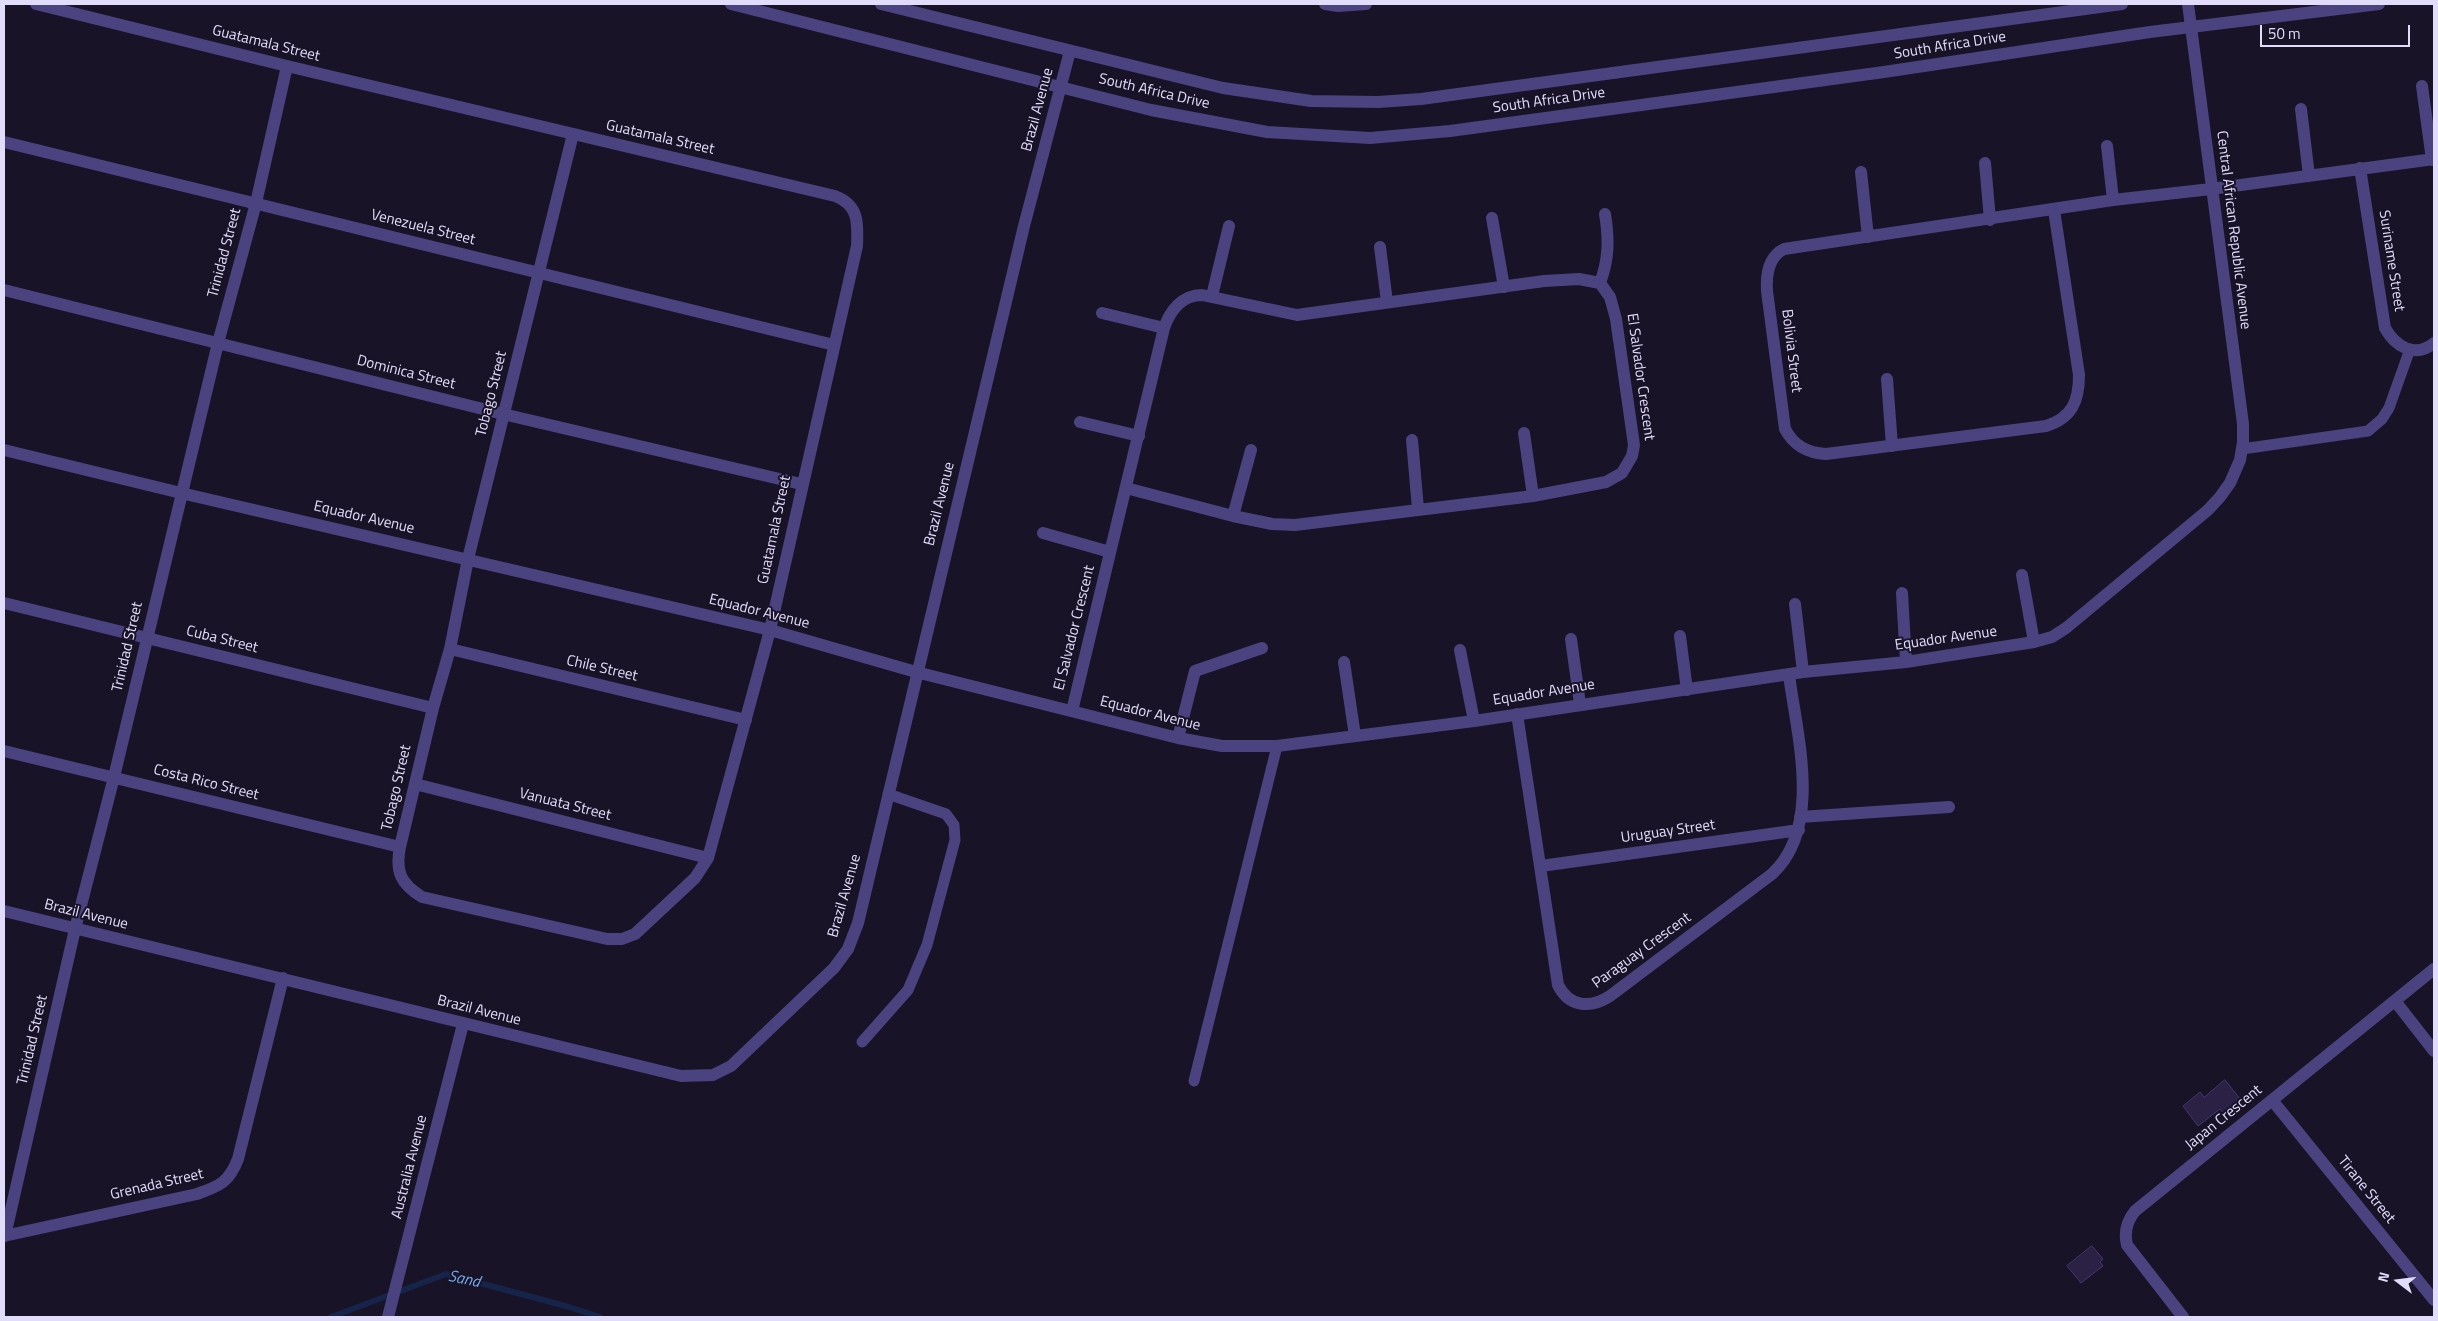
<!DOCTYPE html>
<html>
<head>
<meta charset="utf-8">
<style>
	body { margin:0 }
	#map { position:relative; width:2438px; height:1321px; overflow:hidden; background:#181326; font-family:"Titillium Web",sans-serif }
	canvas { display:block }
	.frame { position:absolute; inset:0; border:5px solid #e2dcfb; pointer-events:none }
	.north { position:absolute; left:2373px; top:1256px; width:50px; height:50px; -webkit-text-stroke:4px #181326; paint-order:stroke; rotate:285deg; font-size:14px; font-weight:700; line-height:20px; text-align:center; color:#e2dcfb }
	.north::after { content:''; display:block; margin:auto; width:18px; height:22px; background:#e2dcfb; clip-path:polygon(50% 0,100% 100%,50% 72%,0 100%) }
	.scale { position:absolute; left:2260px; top:25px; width:150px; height:22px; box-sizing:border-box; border:2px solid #e2dcfb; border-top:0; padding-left:6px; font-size:15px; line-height:18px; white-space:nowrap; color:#e2dcfb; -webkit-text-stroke:4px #181326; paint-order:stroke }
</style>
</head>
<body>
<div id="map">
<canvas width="2438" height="1321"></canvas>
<div class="frame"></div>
<div class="north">N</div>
<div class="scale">50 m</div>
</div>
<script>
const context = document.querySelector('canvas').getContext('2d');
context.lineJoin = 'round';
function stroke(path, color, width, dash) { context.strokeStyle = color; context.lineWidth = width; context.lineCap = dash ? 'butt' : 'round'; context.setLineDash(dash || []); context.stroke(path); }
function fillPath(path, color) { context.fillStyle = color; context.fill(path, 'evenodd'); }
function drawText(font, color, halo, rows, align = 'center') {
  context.font = font + ' "Titillium Web",sans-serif'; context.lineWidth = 4; context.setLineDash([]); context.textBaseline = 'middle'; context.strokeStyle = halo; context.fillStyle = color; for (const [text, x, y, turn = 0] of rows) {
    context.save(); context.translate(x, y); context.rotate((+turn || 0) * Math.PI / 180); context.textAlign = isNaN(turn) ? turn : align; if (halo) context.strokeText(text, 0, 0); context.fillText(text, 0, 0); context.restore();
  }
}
stroke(new Path2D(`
	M331,1317L446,1274L566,1306L600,1317`), '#152448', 6);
const building = new Path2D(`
	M2225,1080L2241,1100L2223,1113L2220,1109L2198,1126L2183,1106L2200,1092L2204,1097Z
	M2092,1246L2103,1259L2100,1262L2103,1266L2081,1283L2067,1266Z`);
fillPath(building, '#2b2145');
stroke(building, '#46366e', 1);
stroke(new Path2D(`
	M2242,449L2368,431L2382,419L2389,408L2410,349
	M862,1042L908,990L927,945L955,840L954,825L946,814L888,794
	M1194,1081L1277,746`), '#4b437f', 11);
stroke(new Path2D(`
	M36,4L287,66L835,196C859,205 858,223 857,246L770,630L708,858L695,878L635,934L622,939H607L422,897C401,884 395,872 400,847L433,708L450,649L468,559L573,134
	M1325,4L1338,6L1366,4
	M2422,86L2432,160
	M2301,109L2309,176
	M4,142L834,345
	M2107,146L2113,200
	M1985,163L1990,220
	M2360,168L2385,328C2395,346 2415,359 2434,343
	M1861,172L1868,237
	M2054,210L2079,375C2079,401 2072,418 2046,426L1826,454C1807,453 1794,446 1785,429L1767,291C1766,275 1768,257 1784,249L2113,200L2211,189L2434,159
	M1492,218L1504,287
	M1380,247L1387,302
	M1600,283C1609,259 1609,239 1605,214
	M4,290L503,414L801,484
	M1212,296L1229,226
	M1102,313L1164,328
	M1887,379L1892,446
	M1080,422L1139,436
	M1524,433L1533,496
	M1412,440L1418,509
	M4,450L181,493L770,630L916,672L1178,738L1222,746H1277L1474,721L1803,672L1906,662L2034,642L2052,637L2066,628L2208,510L2220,497L2230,483L2240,460L2243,442V424L2188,4
	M1233,516L1251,450
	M1043,533L1110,552
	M2022,575L2034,642
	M1902,593L1906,662
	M4,603L433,708
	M1795,604L1803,672
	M1680,636L1687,690
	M1571,639L1580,704
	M450,649L746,720
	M1460,650L1474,721
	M1344,662L1355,736
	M1072,711L1164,328C1170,311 1182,295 1202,295L1297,315L1544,281L1579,279L1600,283L1610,297L1616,319L1634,445L1632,456L1622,473L1606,482L1533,496L1295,525L1272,524L1233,516L1126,488
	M1517,714L1558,985C1569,1007 1590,1009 1610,996L1772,874C1823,827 1797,736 1789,675
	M1178,738L1195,671L1262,648
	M4,751L400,847
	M415,784L708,858
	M1800,817L1949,807
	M1541,866L1799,830
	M4,911L681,1076L713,1075L731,1066L834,968L848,949L858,923L1024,226L1070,51
	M2395,1001L2434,1051
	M2272,1100L2434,1300
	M4,1236L197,1194C220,1186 229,1182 238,1159L283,978
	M5,1236L75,929L114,777L218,343L256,203L287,66
	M388,1317L463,1024
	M2183,1317L2127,1245C2124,1233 2127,1221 2135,1211L2434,969`), '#4b437f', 12);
stroke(new Path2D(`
	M731,4L1151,110L1267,132L1370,138L1450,131L1884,72L2150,32L2379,4
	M881,4L1223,88L1311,101L1378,102L1421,99L2122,4`), '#4b437f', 12);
drawText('15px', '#e2dcfb', '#181326', [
	["Guatamala Street",266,44,14],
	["South Africa Drive",1950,46,-9],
	["South Africa Drive",1154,92,13],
	["South Africa Drive",1549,101,-8],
	["Brazil Avenue",1038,110,-75],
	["Guatamala Street",660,138,13],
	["Venezuela Street",423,228,14],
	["Central African Republic Avenue",2233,230,83],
	["Trinidad Street",225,253,-75],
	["Suriname Street",2391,261,81],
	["Bolivia Street",1791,351,83],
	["Dominica Street",406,373,14],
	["El Salvador Crescent",1640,377,82],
	["Tobago Street",492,394,-76],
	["Brazil Avenue",940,504,-76],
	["Equador Avenue",364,518,13],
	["Guatamala Street",775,530,-78],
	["Equador Avenue",759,612,14],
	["El Salvador Crescent",1075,628,-76],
	["Equador Avenue",1946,639,-8],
	["Cuba Street",222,640,14],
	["Trinidad Street",128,647,-77],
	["Chile Street",602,669,13],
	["Equador Avenue",1544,693,-9],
	["Equador Avenue",1150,714,14],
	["Costa Rico Street",206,783,14],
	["Tobago Street",397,788,-77],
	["Vanuata Street",565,805,14],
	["Uruguay Street",1668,832,-8],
	["Brazil Avenue",845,896,-74],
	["Brazil Avenue",86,915,14],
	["Paraguay Crescent",1642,951,-36],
	["Brazil Avenue",479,1011,14],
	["Trinidad Street",33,1040,-77],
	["Japan Crescent",2224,1118,-39],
	["Australia Avenue",410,1167,-76],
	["Grenada Street",157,1185,-13],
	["Tirane Street",2366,1190,51]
]);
drawText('italic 16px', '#76acef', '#181326', [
	["Sand",464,1280,12]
]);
</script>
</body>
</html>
